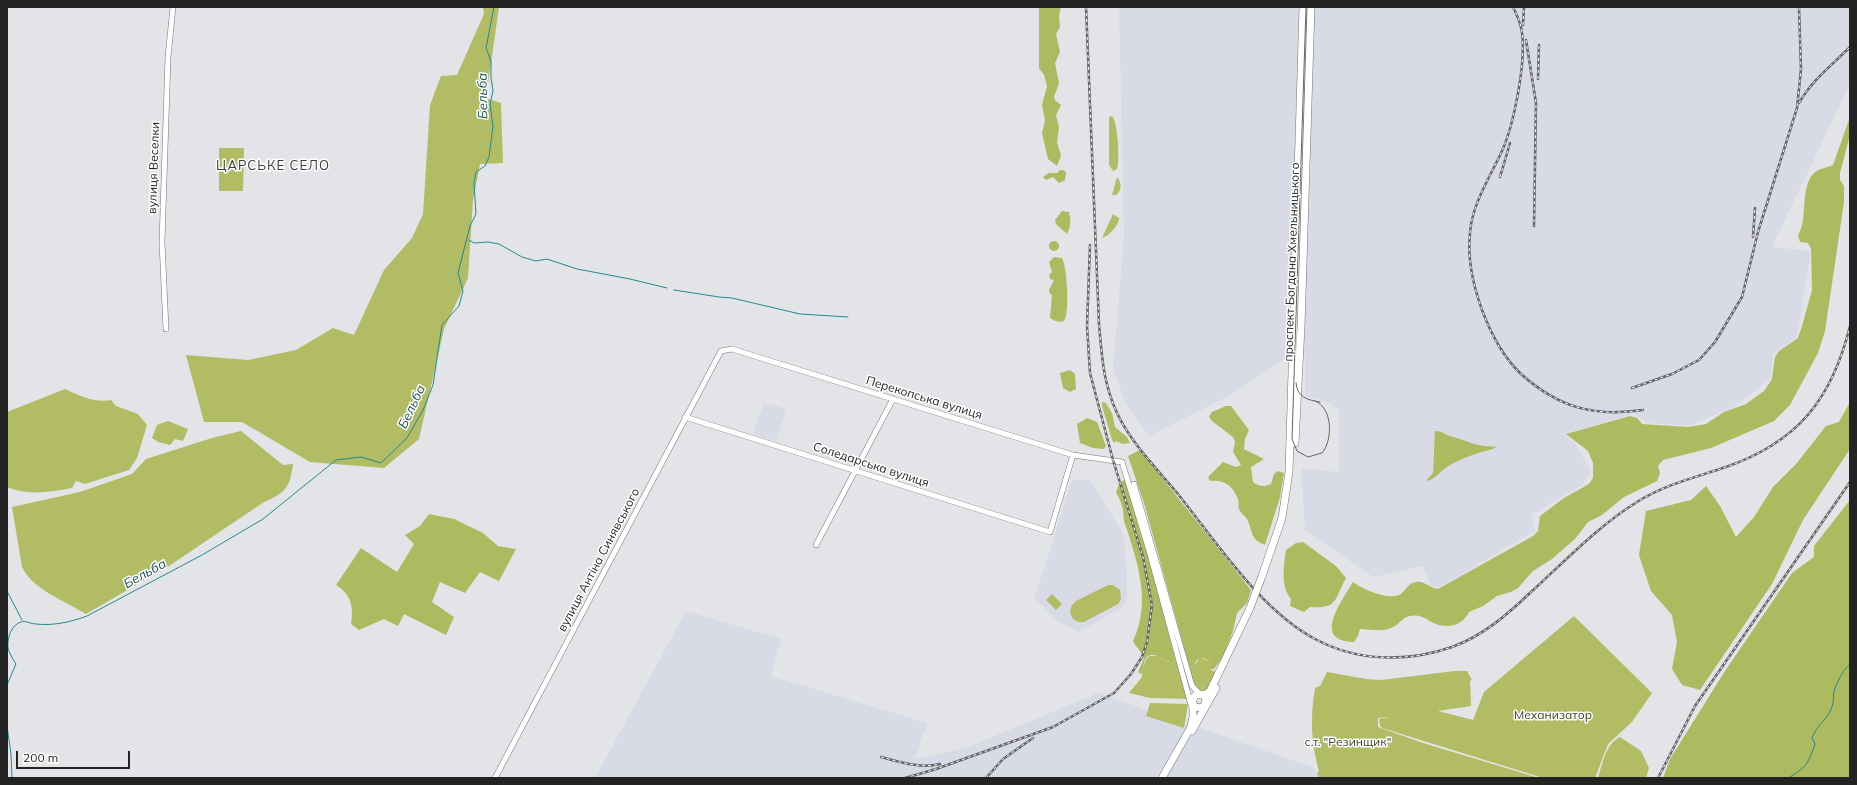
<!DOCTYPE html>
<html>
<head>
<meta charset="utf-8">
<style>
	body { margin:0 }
	#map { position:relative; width:1857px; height:785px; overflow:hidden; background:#e3e4e7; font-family:Mulish,sans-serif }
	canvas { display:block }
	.frame { position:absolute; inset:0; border:8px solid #232324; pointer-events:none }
	.scale { position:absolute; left:16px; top:751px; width:114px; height:18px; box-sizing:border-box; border:2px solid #232324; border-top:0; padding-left:5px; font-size:12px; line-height:14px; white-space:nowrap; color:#232324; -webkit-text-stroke:3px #fff; paint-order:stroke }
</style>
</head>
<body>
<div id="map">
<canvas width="1857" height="785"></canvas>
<div class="frame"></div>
<div class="scale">200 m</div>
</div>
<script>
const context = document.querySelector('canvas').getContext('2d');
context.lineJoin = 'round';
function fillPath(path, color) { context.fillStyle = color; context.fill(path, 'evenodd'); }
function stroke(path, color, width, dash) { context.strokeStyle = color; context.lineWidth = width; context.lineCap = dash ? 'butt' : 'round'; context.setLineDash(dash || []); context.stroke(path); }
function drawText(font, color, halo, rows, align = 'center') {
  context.font = font + ' Mulish,sans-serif'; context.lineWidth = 3; context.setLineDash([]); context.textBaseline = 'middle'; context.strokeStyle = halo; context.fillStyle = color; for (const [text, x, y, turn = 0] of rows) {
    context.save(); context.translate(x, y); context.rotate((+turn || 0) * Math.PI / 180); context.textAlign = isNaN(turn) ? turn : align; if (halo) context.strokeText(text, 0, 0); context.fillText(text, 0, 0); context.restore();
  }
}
fillPath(new Path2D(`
	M1119,7H1850V84L1772,247L1811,251L1797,337L1773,354L1771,379L1732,408L1689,426L1647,423L1634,414L1564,434L1575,443L1591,471L1582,485L1531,515L1535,531L1438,588L1431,585L1423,566L1373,577L1305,530L1301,468L1339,472V411L1330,403L1305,396V354L1287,357L1227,397L1149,436L1127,406L1113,369L1124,238Z
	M764,402L786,409L776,441L753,434Z
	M1072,480H1090L1124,535L1127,575V598L1123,607L1079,632L1057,621L1041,604L1034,600Z
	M686,611L781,639L771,676L927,723L915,759L966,748L1098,693L1313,767L1319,778H595Z`), '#d8dbe6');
fillPath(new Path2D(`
	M483,7H499L486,98L501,103L503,163L480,164L473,200L468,278L444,329L419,439L384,468L310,462L242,422H204L186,355L248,360L296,350L333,328L354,335L384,270L412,238L423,214L430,105L441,76L457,75L484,14Z
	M1112,116C1118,122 1120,160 1117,169L1113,171L1109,165V117Z
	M219,148H244L243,191H219Z
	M1117,177C1122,183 1122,190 1116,195H1112Z
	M1113,214L1119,218C1119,225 1109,236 1102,238Z
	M65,389C80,396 94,403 111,400L116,406L138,414L147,425L137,458L129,470L85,484L76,481L72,488C51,492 28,496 7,487V412Z
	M1102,402L1106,403L1112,413L1115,427L1127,437L1130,443L1123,444L1116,441L1114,443L1112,440L1102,406Z
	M168,421L188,429L183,441L175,439L170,445L158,442L152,438L157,425Z
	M241,431L283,465L293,464C290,487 286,493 264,502L169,566L86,614C65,601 32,589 22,567L12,507L80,492L132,474L146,459L212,438Z
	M1108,585H1113L1120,590L1121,599L1118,604L1084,622C1076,623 1071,619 1070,611L1072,605L1076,601Z
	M1052,594L1062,604L1056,610L1046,600Z
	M1574,616L1652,693L1632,722L1608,744L1595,778H1543L1382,728L1380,726L1379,719L1390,717L1378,718V727L1423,743L1539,778H1319L1317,773L1319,771C1311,743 1310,717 1315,688L1320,686L1327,672L1366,679L1381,680L1455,671H1467L1472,680L1470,681L1471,706L1438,711L1473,720L1484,692Z
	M1149,656H1157L1171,663L1174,662L1175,658L1188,699L1150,698L1129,693L1142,677C1141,672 1145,659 1149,656Z
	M1200,658L1210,661V669L1217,673L1208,691L1199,690L1193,682L1189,666L1193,667Z
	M1150,703L1188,704L1184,728L1146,716Z
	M1620,737L1641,751L1649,768L1646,778H1598C1602,765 1606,743 1620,737Z`), '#b1bc64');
fillPath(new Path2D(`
	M1039,7H1061L1059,16L1060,27L1056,34L1060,52L1055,63L1059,83L1054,97L1055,100L1061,105L1056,115L1059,127L1057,142L1061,156L1057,166L1048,159L1042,133L1045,120L1042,105L1047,86L1044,75L1039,68Z
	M1850,117V135L1840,173V180L1844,186V202L1825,331L1818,353L1790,405L1774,421L1711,448L1663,460L1658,466L1660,473L1657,481L1624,497L1602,515L1588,522L1575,539L1552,559L1533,571L1518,588L1511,592L1497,596L1483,606L1469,612C1463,624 1452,628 1439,625C1428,622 1423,613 1410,616C1402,617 1400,624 1393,627C1383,633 1370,629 1360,629L1358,636L1354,642C1311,641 1342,601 1353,582C1362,589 1387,600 1399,595C1406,592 1407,583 1416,582C1423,580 1430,588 1438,589L1533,536L1538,531L1540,516L1564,498L1589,484L1593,478V463L1588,451L1566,434L1630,416L1637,418L1642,424L1688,427L1706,424L1724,412L1746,404L1764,391L1772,379L1775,357L1779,351L1798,338L1802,326L1812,290L1811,249L1808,243L1800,242L1798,235C1809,220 1798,181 1818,170C1823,168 1829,167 1833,165Z
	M1060,170H1063L1066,172L1065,180L1059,183L1053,177L1046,180L1043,177L1049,173H1057Z
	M1062,211L1069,212C1071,220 1071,227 1067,234L1056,224L1055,220Z
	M1049 246a5 5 0 1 1 10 0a5 5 0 1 1-10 0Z
	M1054,257L1062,258C1067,266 1070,314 1064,321C1058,323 1055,321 1050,318L1052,295L1050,294L1049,290L1054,280L1050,279L1049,275L1052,272L1049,262Z
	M1070,370L1075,374L1076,389L1070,392L1063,388L1060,373Z
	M1850,402V449L1803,520L1772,584L1700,690L1682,685L1672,669L1677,642L1672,615L1651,591L1639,555L1646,511L1691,500L1706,486L1720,506L1736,537L1754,517L1773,487L1797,463L1826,426L1839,422Z
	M1226,406H1231L1249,430L1245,439L1244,449L1264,459L1251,467L1253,482C1259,487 1265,487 1271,484L1274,474L1278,471L1284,473L1280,497L1265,545C1250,539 1253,533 1248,521C1246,516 1241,514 1239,509C1238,506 1239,503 1238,499C1233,486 1224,479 1210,481L1208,477L1223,462L1236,467L1241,465L1233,452L1235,442L1233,437L1212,421L1209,417L1212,412Z
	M1087,418L1097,422L1106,446L1104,449L1093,448L1080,443L1077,424Z
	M1435,431C1441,431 1445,434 1450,436C1465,440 1482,449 1497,446L1493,449C1477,453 1461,458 1447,467C1440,471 1435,480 1426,481L1433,473Z
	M1140,450L1251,590L1247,603L1237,613L1233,631L1223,657L1214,669H1210V661L1203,658L1197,660L1193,667L1189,666L1144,503L1128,456Z
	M1125,479L1131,490L1175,658L1174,662L1171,663C1165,661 1152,650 1146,658C1143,662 1144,669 1141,674L1138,672L1144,658C1142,651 1136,648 1133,641C1152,602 1137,560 1124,521C1123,516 1124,511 1122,506C1121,501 1118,497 1116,492L1119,484Z
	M1850,500V778H1663L1670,759L1725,671L1792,573L1814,557V546Z
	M429,514L454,519L483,533L498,546L516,549L499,581L480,572L465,593L440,582L432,602L454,617L446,635L404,614L398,626L384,619L359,630L351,624C354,607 351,594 336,585L361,548L397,572L414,544L405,535L420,526Z
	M1303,542L1336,566L1346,578C1334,600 1338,609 1310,607L1304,612L1290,606L1291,599C1280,586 1284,566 1286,550L1296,543Z`), '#aeba60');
stroke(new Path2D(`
	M469,240L474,243L488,242L499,244L522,257L536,261L547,259L577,269L630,279L667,288
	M674,290L719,297L732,298L800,314L848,317
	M7,591L22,620
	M7,685L16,664C13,659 9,653 8,648C7,638 11,625 21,622C25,620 31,624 36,624C53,626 71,622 87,616L202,555L263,519L336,460L361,457L381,463L407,438L423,410L433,385L442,325L459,306L463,291L458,273L470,226L476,214L474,183L476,172L485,166L489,157L493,126L490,104L493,91L491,78V61L486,48L494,7
	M7,726L11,754L12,778
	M1788,778C1806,768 1808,764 1815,744L1812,738C1816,726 1828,719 1832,707C1834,702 1833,696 1834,691C1837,682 1843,670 1850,664`), '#228a8f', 1);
const minor = new Path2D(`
	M166,329L162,242L168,57L173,7
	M685,417L1050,532L1073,455
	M1122,462L1150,554L1191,705
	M1134,484L1192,686L1200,694
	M816,545L893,399
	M495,778L721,351L732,349L1073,455L1122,462`);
const major = new Path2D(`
	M1295,443L1301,327L1311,7
	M1262,576L1282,518L1289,472L1303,7
	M1203,695L1206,698L1205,705L1200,708C1192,707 1190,700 1196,695L1206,694L1210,691L1250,608
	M1192,731L1216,688
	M1162,778L1191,727L1193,717V703`);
stroke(minor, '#737477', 6);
stroke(major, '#737477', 8);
stroke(minor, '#fff', 5);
stroke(major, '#fff', 7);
stroke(new Path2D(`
	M1306,7L1292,439L1297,451L1308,457L1322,453C1333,440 1333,408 1315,401
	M1296,383C1297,397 1307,400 1320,402`), '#656567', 1);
const rail = new Path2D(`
	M1086,7L1099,324C1102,358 1103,382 1117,413C1131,443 1157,469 1178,494C1217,543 1262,612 1317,640C1359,662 1409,662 1452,647C1483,636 1508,614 1531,592C1564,562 1598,526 1637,502C1664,485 1696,477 1726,467C1798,442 1832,399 1850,326
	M1513,7C1517,15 1521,23 1522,33C1526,63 1514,124 1502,151C1490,177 1472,204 1470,233C1467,259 1473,285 1482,310C1491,334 1502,356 1521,374C1559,408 1594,417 1643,410
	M1523,25L1524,7
	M1526,40L1536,103L1534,226
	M1538,79L1539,45
	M1799,103C1812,80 1831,66 1850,47
	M1500,177L1510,143
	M1753,237L1755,208
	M1632,388L1672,374L1699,360L1715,342L1742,297L1758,232L1797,108L1801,69L1799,7
	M881,757C900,762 920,769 940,764
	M905,778L936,769L1053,727L1114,693L1131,674L1142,657L1147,642L1152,605L1143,557L1113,460L1090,373L1087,326L1090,245
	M986,778L1003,759L1033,738
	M1658,778L1695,706L1850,482`);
stroke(rail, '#656567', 2.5);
stroke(rail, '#fff', 1, [3]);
const majorBridge = new Path2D(`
	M1250,608L1262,576`);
stroke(majorBridge, '#737477', 8, []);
stroke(majorBridge, '#fff', 7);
drawText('12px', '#232324', '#fff', [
	["вулиця Веселки",154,168,-88],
	["проспект Богдана Хмельницького",1292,262,-88],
	["Перекопська вулиця",924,398,17],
	["Соледарська вулиця",871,465,18],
	["вулиця Антіна Синявського",599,560,-62]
]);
drawText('12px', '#3e431d', '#fff', [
	["Механизатор",1553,715],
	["с.т. \"Резинщик\"",1348,742]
]);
drawText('italic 13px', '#164f52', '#fff', [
	["Бельба",483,96,-91],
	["Бельба",412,407,-65],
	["Бельба",145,574,-29]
]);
context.letterSpacing = '1px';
drawText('13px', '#3a3a3d', '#fff', [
	["ЦАРСЬКЕ СЕЛО",273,166]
]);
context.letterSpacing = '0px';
</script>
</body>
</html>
